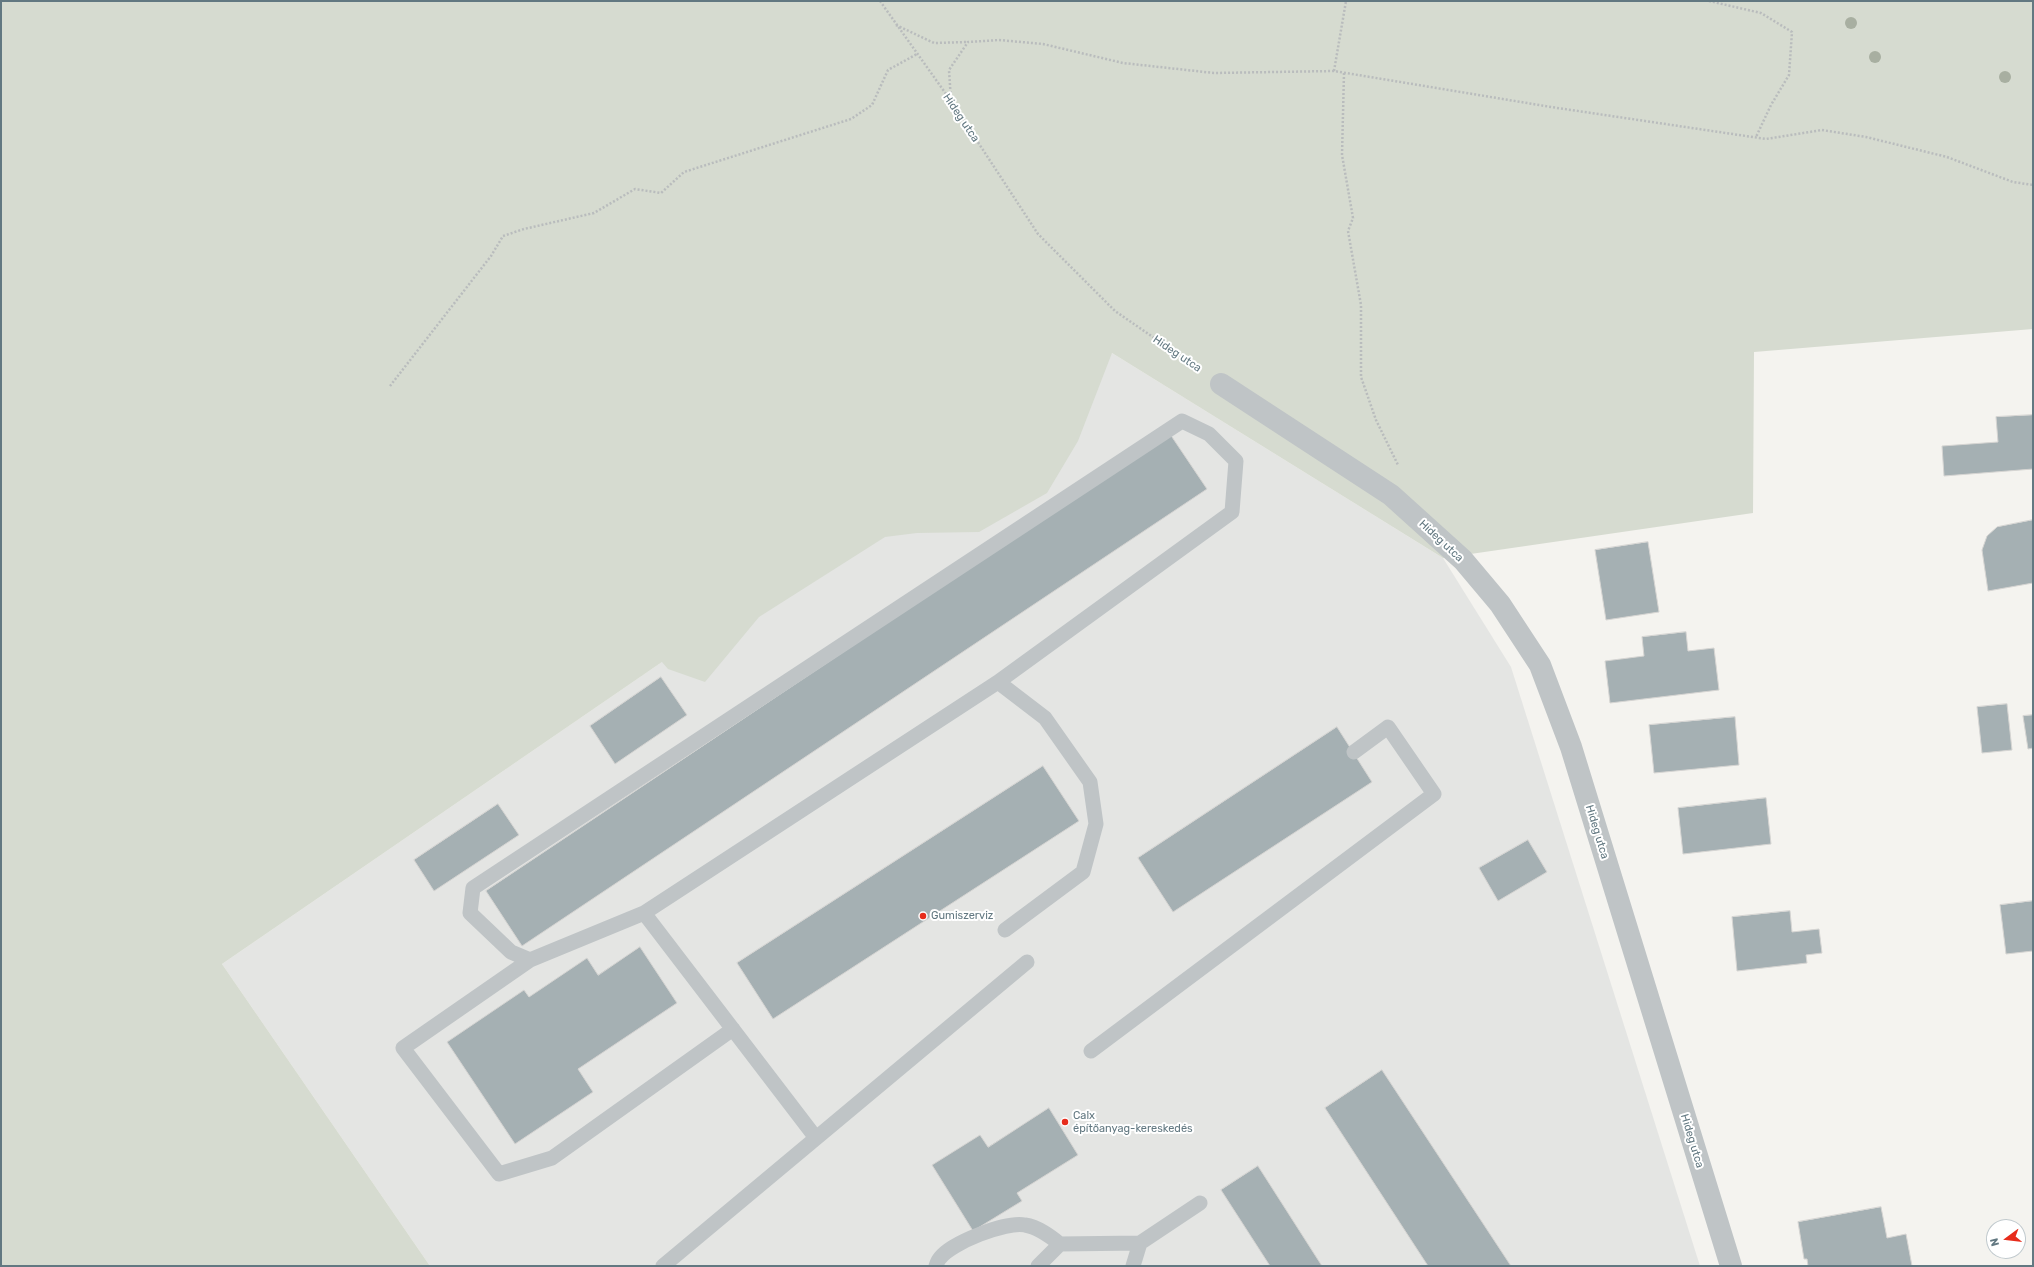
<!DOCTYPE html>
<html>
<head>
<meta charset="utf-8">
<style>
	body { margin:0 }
	#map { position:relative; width:2034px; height:1267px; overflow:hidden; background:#f4f3ef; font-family:Rubik,sans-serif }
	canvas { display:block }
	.frame { position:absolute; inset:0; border:2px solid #627881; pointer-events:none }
	.north { position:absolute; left:1986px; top:1219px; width:40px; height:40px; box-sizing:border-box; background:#fff; border:1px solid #c0c9cd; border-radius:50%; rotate:255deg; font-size:11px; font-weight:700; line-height:16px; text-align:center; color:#627881 }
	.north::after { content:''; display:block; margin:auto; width:14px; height:18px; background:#e72c1c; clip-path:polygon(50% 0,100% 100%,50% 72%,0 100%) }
</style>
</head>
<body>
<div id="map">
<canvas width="2034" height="1267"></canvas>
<div class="frame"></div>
<div class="north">N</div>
</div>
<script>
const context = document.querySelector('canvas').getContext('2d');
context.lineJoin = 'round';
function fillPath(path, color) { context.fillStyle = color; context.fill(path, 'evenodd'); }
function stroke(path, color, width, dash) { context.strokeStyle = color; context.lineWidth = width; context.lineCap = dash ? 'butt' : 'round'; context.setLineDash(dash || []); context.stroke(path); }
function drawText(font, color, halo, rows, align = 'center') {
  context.font = font + ' Rubik,sans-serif'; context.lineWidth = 4; context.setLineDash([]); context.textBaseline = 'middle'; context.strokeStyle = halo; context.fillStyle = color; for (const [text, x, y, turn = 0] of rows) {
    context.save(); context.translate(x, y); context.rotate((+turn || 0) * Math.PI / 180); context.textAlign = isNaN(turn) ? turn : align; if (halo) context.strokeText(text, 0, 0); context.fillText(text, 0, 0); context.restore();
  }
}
fillPath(new Path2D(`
	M1112,353L1443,558L1511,667L1700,1266H430L222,964Z`), '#e4e5e3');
fillPath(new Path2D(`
	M1,1H2033V329L1754,352L1753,513L1443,558L1112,353L1078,441L1047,493L979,532L917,533L885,537L759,617L705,682L668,669L662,662L222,964L430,1266H1Z`), '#d6dbd0');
const building = new Path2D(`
	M2033,415V469L1944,476L1942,446L1998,442L1996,417Z
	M1170,434L1207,489L522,946L486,891Z
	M2033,520V583L1988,591L1982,550L1987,536L1997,527Z
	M1648,542L1659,612L1606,620L1595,550Z
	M1686,632L1688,651L1714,648L1719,690L1610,703L1605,661L1644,656L1642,637Z
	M661,677L687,715L615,764L590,726Z
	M2007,704L2012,750L1982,753L1977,707Z
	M2033,715V748L2028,749L2023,716Z
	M1735,717L1739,765L1654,773L1649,725Z
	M1337,727L1372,782L1173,912L1138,858Z
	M1043,766L1079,821L773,1019L737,963Z
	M1766,798L1771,844L1683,854L1678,808Z
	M498,804L519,835L434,891L414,860Z
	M1528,840L1547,872L1498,901L1479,868Z
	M2033,901V951L2006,954L2000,905Z
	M1790,911L1792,932L1819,929L1822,953L1806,955L1807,963L1737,971L1732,917Z
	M640,947L677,1003L578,1069L593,1092L515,1144L447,1042L524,990L529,997L587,958L598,975Z
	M1382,1070L1511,1266H1428L1325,1108Z
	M1049,1108L1078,1155L1017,1193L1022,1201L973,1231L932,1165L980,1135L988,1147Z
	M1258,1166L1322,1266H1270L1221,1190Z
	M1881,1207L1887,1238L1906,1234L1912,1266H1808L1807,1259H1804L1798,1222Z`);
fillPath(building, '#a5b0b3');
stroke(building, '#d5d4d2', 1);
stroke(new Path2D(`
	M880,1L951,101L1038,234L1115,311L1198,368
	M1709,1L1761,13L1792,32L1789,75L1771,105L1756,137
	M896,25L934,43L967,42
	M1334,71L1346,1
	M1344,73L1342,155L1353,218L1348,231L1361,305V377L1376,420L1398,465
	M951,101L949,70L968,42L999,40L1043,44L1123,63L1214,73L1334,71L1551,107L1766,139L1822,130L1866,137L1947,157L2013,182L2033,185
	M390,386L491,256L503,236L524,229L594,213L635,189L661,193L684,172L851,119L872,105L888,70L917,54`), '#b9bcbd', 2.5, [2, 2]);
stroke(new Path2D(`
	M644,913L998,682
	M530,960L403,1048L499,1174L552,1158L733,1029
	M1091,1051L1434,794L1388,727L1354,752
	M816,1138L644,913L530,960L511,952L470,913L473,888L1182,421L1209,434L1236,461L1232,512L998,682L1045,718L1090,782L1096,824L1083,872L1005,930
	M663,1266L1027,962
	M936,1266C937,1263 938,1260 940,1258C951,1243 1006,1221 1025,1225C1038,1227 1050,1236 1060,1244
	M1038,1266L1060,1244L1140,1243
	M1133,1266L1140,1243L1200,1203`), '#bfc4c6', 15);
stroke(new Path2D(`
	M1221,384L1391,495L1463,560L1500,604L1540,665L1571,747L1731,1266`), '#bfc4c6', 22);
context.fillStyle = '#a8afa1';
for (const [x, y] of [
	[1851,23],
	[1875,57],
	[2005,77]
]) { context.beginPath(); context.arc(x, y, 6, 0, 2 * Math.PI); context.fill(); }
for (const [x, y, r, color] of [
	[923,916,4,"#e72c1c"],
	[1065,1122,4,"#e72c1c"]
]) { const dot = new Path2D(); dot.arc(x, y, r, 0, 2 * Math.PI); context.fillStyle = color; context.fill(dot); stroke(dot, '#fff', 1.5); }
drawText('11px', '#627881', '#fff', [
	["Hideg utca",961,118,56],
	["Hideg utca",1177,354,34],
	["Hideg utca",1441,541,43],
	["Hideg utca",1597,832,73],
	["Hideg utca",1692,1141,73]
]);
drawText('11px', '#627881', '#fff', [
	["Gumiszerviz",931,916],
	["Calx",1073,1116],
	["építőanyag-kereskedés",1073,1129]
], 'left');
</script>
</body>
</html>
